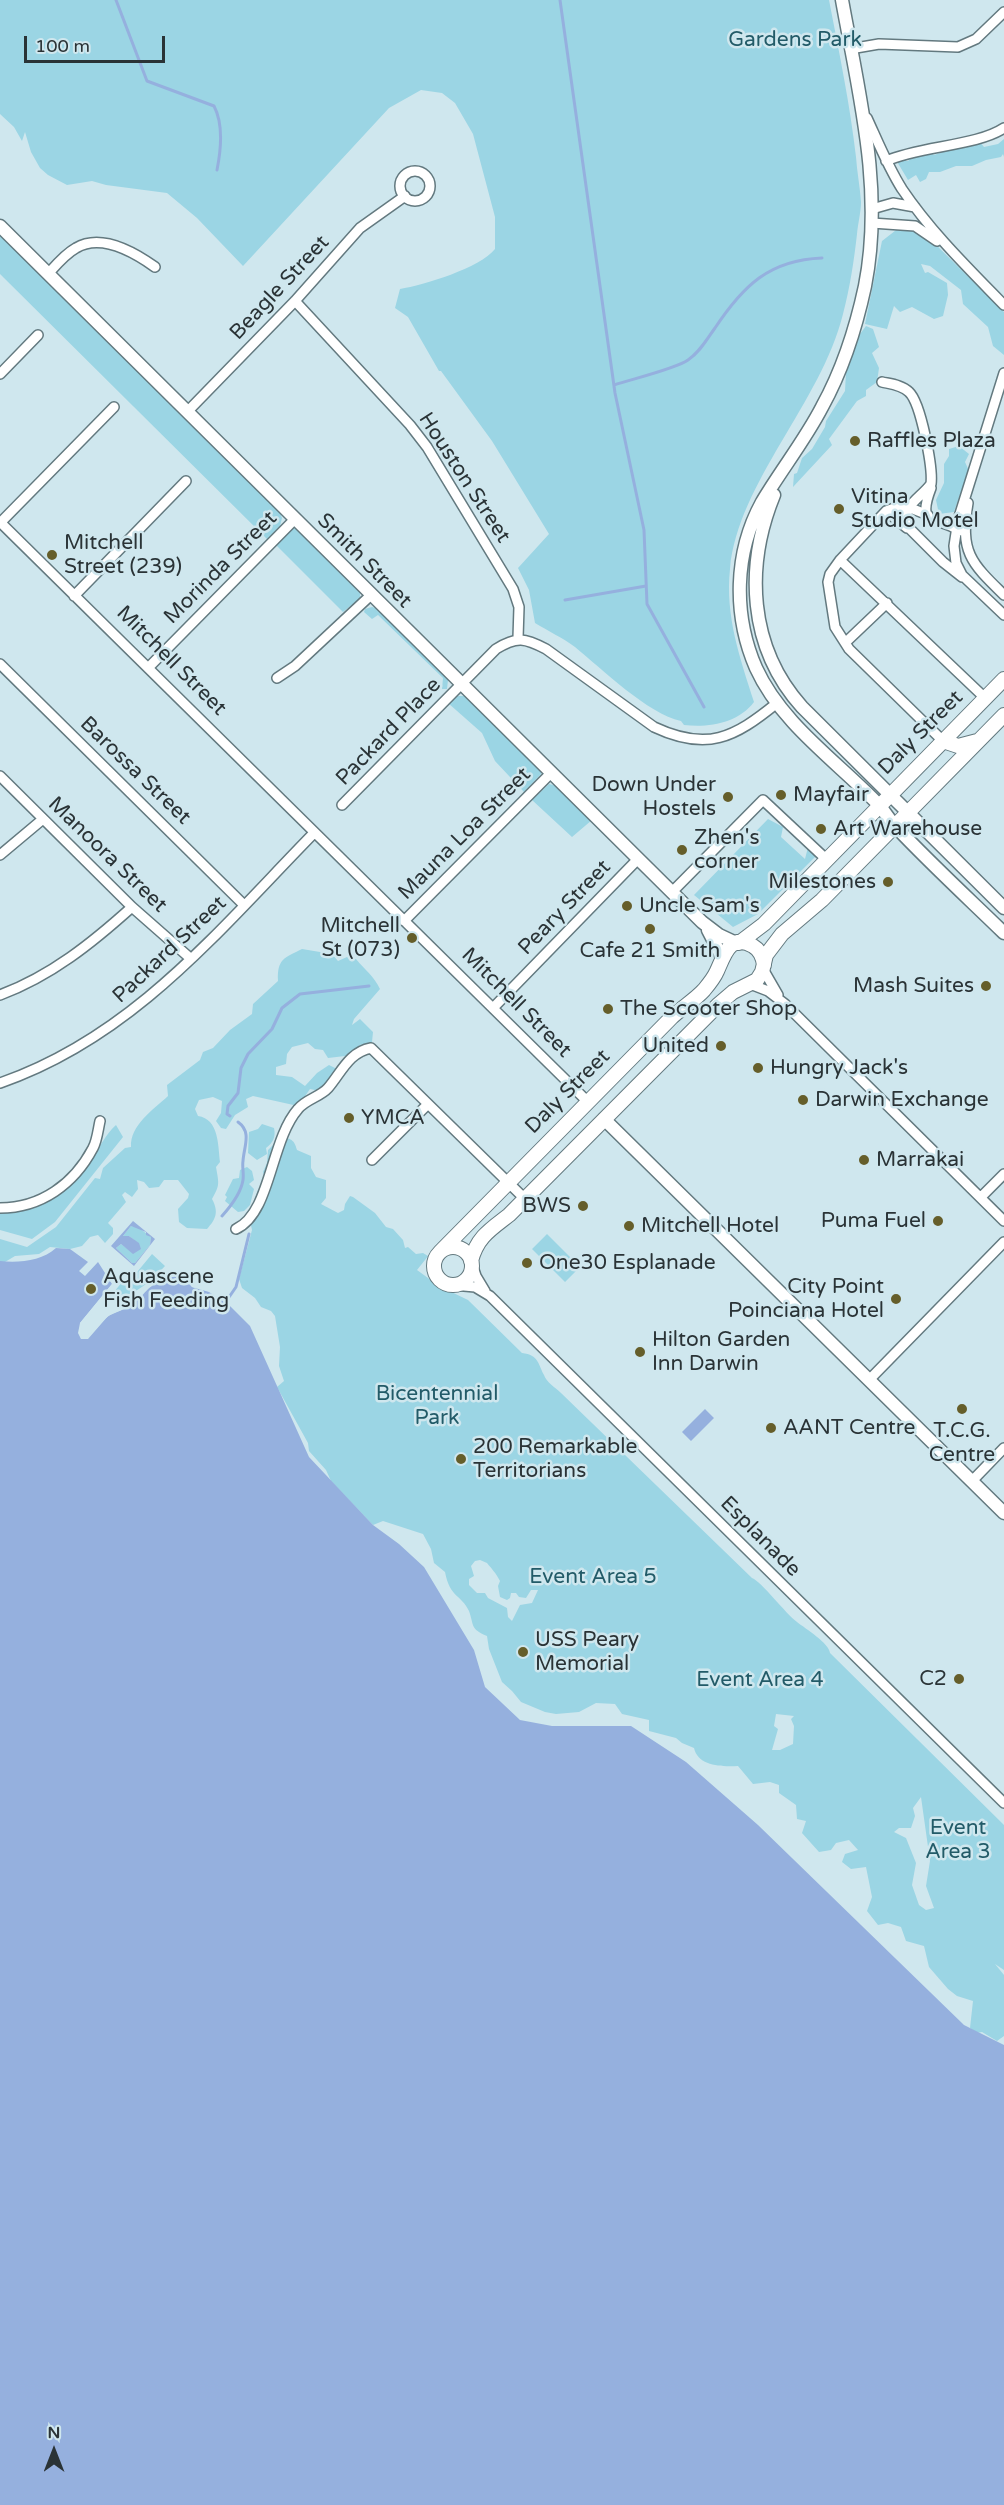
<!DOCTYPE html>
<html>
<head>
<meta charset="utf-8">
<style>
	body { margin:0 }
	#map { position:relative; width:1004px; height:2505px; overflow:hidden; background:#cfe7ee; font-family:"Varela Round",sans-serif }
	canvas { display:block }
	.north { position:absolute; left:24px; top:2421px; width:60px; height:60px; -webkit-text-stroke:4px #cfe7ee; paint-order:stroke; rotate:0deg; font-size:16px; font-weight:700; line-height:24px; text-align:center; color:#2a3336 }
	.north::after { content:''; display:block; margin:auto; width:21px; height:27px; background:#2a3336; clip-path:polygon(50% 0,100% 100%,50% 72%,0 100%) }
	.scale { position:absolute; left:24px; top:36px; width:141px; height:27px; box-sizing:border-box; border:3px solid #2a3336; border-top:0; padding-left:8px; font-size:18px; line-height:21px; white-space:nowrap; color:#2a3336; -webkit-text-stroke:4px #cfe7ee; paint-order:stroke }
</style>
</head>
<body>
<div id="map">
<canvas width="1004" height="2505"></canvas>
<div class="north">N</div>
<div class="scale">100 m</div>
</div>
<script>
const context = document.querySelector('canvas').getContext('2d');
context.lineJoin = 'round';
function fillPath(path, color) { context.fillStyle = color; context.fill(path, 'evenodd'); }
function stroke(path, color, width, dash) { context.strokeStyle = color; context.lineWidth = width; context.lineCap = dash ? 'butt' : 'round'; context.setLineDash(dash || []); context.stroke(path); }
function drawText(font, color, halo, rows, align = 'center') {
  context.font = font + ' "Varela Round",sans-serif'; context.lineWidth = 5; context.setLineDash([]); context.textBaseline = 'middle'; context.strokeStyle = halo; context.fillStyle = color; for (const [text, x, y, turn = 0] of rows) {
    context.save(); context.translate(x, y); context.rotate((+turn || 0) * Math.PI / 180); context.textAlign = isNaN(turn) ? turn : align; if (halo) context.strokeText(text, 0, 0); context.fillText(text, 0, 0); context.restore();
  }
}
fillPath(new Path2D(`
	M0,0H829C839,52 850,104 856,157C857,172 860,187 861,202C861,212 858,223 857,234C854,261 850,287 843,314C821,403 738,482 730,569C725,616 740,658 754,702C738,723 709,728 684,725L681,721C648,714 602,669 575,647C563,638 548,631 535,623L529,590L518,568L549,534L492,441L441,371H439L408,317L395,308L400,289C424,285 480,268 495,249V217L473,134L455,103L442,93L421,90L389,108L243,266L197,218L167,193L106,185L92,181L67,185L48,175L40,168L31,152L25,132L22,141L14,127L0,114Z
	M1004,139V157L1003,154L1001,157L986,160L972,166H956L940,172H929L926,179L920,182L916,175L908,180L896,160L906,154V161H908L913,156L928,151L934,155L940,153V148L963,147L980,142L984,147L998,144Z
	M900,227L911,228L925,234L1004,312V355L993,346L988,327L963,304L961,290L930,266L921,264L925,273L928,272L947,283L948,295L943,316L934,319L912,307L900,312L894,306L887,329L865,324L882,241Z
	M0,235L279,510L282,518L280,526L267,539L0,274Z
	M866,326L873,329L879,347L872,353L879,368L877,382L866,390V396L857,401L829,439L832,445L793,487L794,474L797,473L802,458L812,449L825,427L826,421L845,391L846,372L860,334Z
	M959,446L969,454L965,462L970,473C962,486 959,498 954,512L939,514L936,500L944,483V464L949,456V449Z
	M296,528L360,592V598L343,612L276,545L291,529Z
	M372,607L379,609L445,674L448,680L447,689H442L443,678L378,615L372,619L364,612L365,609Z
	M456,696H467L541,769V774L524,792L495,761L482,733L448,703Z
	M549,784L557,786L592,820L572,837L532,800Z
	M768,819L783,827L781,837L805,859L808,847L818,854L758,914L733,927L694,895Z
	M302,949L332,954L338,961L347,957L356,959C365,970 374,976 380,989L354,1019L352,1025L360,1019L373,1032L372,1042L360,1045L346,1059L345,1056L328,1058L323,1050L315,1049L308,1043L292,1047L287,1054L286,1064L276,1067V1075L292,1077L305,1086L317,1073L329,1065L337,1069L333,1078L320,1091L310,1089L298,1106L253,1096L246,1099L248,1107L235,1115L226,1129L221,1128L216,1121L221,1113L222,1101L213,1097L199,1100L195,1109L198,1116C219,1119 218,1145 220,1162L216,1167C219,1184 220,1185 212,1199C219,1212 216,1219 207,1229L187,1228L179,1222L178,1209L188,1198L189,1194L178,1180H164L159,1187L149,1188L144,1182L137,1180L138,1189L132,1197L125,1192L122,1195L126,1202L108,1223L113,1228V1234L105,1243L98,1235L90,1237L82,1246L70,1249L50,1247L39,1254L15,1256L0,1265V1239L27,1247L56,1227L95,1178L100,1179L103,1168L125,1148L131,1147C130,1125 153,1110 168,1096L167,1085L200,1060L203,1052L213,1048L230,1030L252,1014L253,1004L278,981C277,958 285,958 302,949Z
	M262,1124L274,1128C276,1137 273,1143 266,1148L267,1154L257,1160L248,1153L249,1132L258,1129Z
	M116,1125L123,1137L55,1222L32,1239L0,1230V1213C41,1213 70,1193 92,1159C99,1148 106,1134 116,1125Z
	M278,1137C289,1138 294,1138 297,1150L311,1156V1168L316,1177L326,1180V1198L321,1204L338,1213L344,1210L345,1204L350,1196L353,1197L375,1213L386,1227L393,1229L403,1240L405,1248L408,1247L416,1254L423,1253L428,1256L433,1250L417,1270L439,1286L468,1300L522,1353C539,1355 538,1364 544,1375C546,1382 556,1388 561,1393L752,1578C762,1582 785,1613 797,1622C806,1629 829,1643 830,1653L1004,1825V1970L995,1964L1004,1975V2036L997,2041L982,2032L976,2033L970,2028L973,2001L957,1996L948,1989L929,1967L924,1946L906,1941L901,1927L888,1923L878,1925L867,1911L872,1897L866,1867L851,1869L842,1862L845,1854L858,1850L849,1840L836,1843L831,1850L819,1852L802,1833L806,1821L797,1819L796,1805L779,1793V1785L770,1782L753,1784L738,1766C721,1767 698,1766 694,1748L682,1743L676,1738L649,1731V1720L622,1714L615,1704L596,1703L579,1712L556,1714L545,1712L521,1702L512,1691L502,1682L489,1649L487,1636C470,1629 474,1625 469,1611C461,1594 450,1598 445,1572L434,1563L431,1549L423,1534L383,1521L373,1525L331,1481L326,1470L309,1451L308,1443L277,1387L284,1381L279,1366L280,1347L275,1316L271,1311L261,1307L255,1298L242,1288L239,1279L252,1230L249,1216L258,1190L266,1192L267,1185L263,1172L267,1163L268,1150L277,1141ZM480,1560L487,1563C491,1568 496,1573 500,1581L498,1586L500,1597L507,1600L510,1598L511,1593H516L519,1597L526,1598L531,1590H538L532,1603L520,1605L512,1621L508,1617L507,1608L488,1598L485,1593H477L469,1585V1579L474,1576L471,1566L475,1561ZM776,1714L794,1716L791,1719L794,1726L793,1744L780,1750H772L778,1729L774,1726ZM921,1797L930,1861L926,1886L934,1908L926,1910L919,1905L912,1885L916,1863L906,1838L894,1832L899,1828H911L915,1816L913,1808Z
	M247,1167L252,1171L254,1180L249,1184L254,1189L250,1205L244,1211L238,1212L225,1201L227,1197L225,1195L233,1179L239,1178L240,1170Z
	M131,1226L138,1227L151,1237L150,1245L135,1263H132L116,1248L121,1244L129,1250L139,1244L129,1236H123Z
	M547,1234L580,1267L565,1282L532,1249Z
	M152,1254L165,1266C148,1285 131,1297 106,1302L122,1282L133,1277Z`), '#9bd5e4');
fillPath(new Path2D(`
	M133,1221L155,1239L134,1266L111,1246ZM131,1226L146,1232V1235L151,1237L150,1245L135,1263H132L116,1248L121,1244L133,1254L141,1249L139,1243L129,1236H123Z
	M56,1248L70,1249L88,1262L79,1271L85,1276L98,1262L112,1284L80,1323L81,1339C97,1333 97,1324 110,1315C116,1311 125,1310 131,1305C145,1297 154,1274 173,1277L180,1272L192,1287L209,1292L229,1305L250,1326L309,1457L373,1525L399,1544L424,1567L474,1650L485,1687L520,1720L552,1726H631L686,1762L758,1825L964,2025L1004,2045V2505H0V1261C19,1263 42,1261 56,1248Z
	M705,1409L714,1418L691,1441L682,1432Z`), '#95b0de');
fillPath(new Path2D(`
	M179,1269L186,1272L193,1285L216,1293L192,1287L181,1272L173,1277L167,1276L146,1290L131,1306L108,1316L88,1339H81L78,1333L80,1323L112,1284L114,1287L83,1324L81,1332L83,1336L91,1333L107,1314L129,1303L157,1278Z`), '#cfe7ee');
stroke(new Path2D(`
	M116,0L147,81L214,106C224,125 221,150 217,170
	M560,0L615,393L644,530L647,604L704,707
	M614,385C632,379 675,369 688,360C700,352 707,339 715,328C743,286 769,260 822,258
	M565,600L646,586
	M230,1116L227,1114L228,1106L238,1093L241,1068L248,1054L272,1029L282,1008L300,994L369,986
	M222,1216C231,1206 241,1193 243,1180C244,1173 242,1167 243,1161C244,1146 252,1132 238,1122
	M225,1303L236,1287L249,1234`), '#95b0de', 3);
const street = new Path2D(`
	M850,49L879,44L958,47L976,39L1004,12
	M867,118C878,142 888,167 902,189C931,232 968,268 1004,305
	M886,161C920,146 977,146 1004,128
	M400 186a15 15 0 1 1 30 0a15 15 0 1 1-30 0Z
	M872,209L893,203L915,207
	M872,223L915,226L937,241
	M48,274C56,265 65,254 76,248C101,233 134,252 155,267
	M295,301L410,425L427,447L513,589L519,607L518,638
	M1004,373L958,520L954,546L956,563L962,575L1004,615
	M0,374L38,335
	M882,382C891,384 902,385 909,392C921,403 933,468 931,484C920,499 904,503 906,525L943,562L962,577
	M187,412L295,301L360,228L405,196
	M931,488C915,530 939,515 959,531
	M968,503C960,552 970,562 1004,595
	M886,511L907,528
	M928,515L908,507H897L886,511L840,560L830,574L828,582L835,627L849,649L943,741
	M0,522L588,1102
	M0,523L114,407
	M840,560L985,698
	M74,596L186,481
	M846,642L887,603
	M0,664L244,905
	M148,668L294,520
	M277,678L295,666L371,595
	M0,776L132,907L190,958
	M342,805L496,649C517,636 525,638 546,649L654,727C707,752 734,738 777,703
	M0,855L43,819
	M672,892L763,800L826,859
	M404,921L552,772
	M763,969L778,995
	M750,984L768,991L785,1004L1004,1221
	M0,995C51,976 92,943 132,907
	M493,1008L638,859
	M0,1083C133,1037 218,931 314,833
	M372,1160L427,1105
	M981,1197L1004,1174
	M0,1208C41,1208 74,1184 93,1148C97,1141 98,1130 100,1121
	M236,1229C271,1213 270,1141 298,1109C306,1099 320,1097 328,1088C341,1073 349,1052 371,1048L524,1198
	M472,1264L476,1276L485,1291
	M453,1285L475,1287L490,1296L1004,1803
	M869,1380L1004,1242
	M972,1481L1004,1448`);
const secondary = new Path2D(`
	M842,0C859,95 884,190 865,286C856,328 843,369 822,407C805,440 781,470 762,502C734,553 733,615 756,668C781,723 835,760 877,803C884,810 889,820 897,828C931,864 968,898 1004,933
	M0,226L702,922L719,935L736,943
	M774,495C745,566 748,647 802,707L1004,908
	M708,930L722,957
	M604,1119L1004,1513`);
const primary = new Path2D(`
	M943,741L958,746L977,741
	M739,943L764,924L1004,679
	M434 1266a19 19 0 1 1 38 0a19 19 0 1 1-38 0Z
	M440,1252L671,1018C681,1008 694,1001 704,990C709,984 714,978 717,971C724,956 730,932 753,946C760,950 763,957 764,965
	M471,1261C477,1237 491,1229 509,1215L719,1004L733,992L757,980L762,972L766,955L782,934L822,900L1004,715`);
stroke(street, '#63797f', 12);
stroke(secondary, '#63797f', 15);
stroke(primary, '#63797f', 16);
stroke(street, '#fff', 9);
stroke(secondary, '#fff', 12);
stroke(primary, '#fff', 14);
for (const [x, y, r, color] of [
	[855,441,6,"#655e2a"],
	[839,509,6,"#655e2a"],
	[52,555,6,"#655e2a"],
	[781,795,6,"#655e2a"],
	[728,797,6,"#655e2a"],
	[821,829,6,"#655e2a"],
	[682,850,6,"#655e2a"],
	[888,882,6,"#655e2a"],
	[627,906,6,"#655e2a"],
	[650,929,6,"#655e2a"],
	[412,938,6,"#655e2a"],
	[986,986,6,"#655e2a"],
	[608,1009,6,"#655e2a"],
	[721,1046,6,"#655e2a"],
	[758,1068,6,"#655e2a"],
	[803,1100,6,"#655e2a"],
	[349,1118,6,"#655e2a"],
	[864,1160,6,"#655e2a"],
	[583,1206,6,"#655e2a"],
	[938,1221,6,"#655e2a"],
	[629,1226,6,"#655e2a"],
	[527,1263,6,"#655e2a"],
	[91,1289,6,"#655e2a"],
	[896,1299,6,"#655e2a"],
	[640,1352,6,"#655e2a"],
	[962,1409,6,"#655e2a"],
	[771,1428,6,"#655e2a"],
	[461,1459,6,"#655e2a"],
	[523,1652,6,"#655e2a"],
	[959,1679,6,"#655e2a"]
]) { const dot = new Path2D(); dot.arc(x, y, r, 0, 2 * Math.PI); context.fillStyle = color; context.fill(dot); stroke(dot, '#cfe7ee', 2); }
drawText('21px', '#225b68', '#cfe7ee', [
	["Gardens Park",795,40],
	["Bicentennial",437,1394],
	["Park",437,1418],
	["Event Area 5",593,1577],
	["Event Area 4",760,1680],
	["Event",958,1828],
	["Area 3",958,1852]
]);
drawText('21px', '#2a3336', '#cfe7ee', [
	["Beagle Street",280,288,-47],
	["Houston Street",464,478,57],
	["Smith Street",364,561,45],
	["Morinda Street",221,568,-45],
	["Mitchell Street",171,661,45],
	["Packard Place",389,732,-46],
	["Daly Street",921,733,-45],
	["Barossa Street",135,771,44],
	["Mauna Loa Street",465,834,-45],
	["Manoora Street",107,855,44],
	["Peary Street",565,908,-46],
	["Packard Street",170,950,-43],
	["Mitchell Street",516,1003,45],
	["Daly Street",568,1092,-45],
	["Esplanade",760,1537,45]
]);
drawText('21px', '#2a3336', '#cfe7ee', [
	["Raffles Plaza",867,441],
	["Vitina",851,497],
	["Studio Motel",851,521],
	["Mitchell",64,543],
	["Street (239)",64,567],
	["Down Under",716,785,"right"],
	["Hostels",716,809,"right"],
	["Mayfair",793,795],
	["Art Warehouse",833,829],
	["Zhen's",694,838],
	["corner",694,862],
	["Milestones",876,882,"right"],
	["Uncle Sam's",639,906],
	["Mitchell",400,926,"right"],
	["St (073)",400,950,"right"],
	["Cafe 21 Smith",650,951,"center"],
	["Mash Suites",974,986,"right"],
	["The Scooter Shop",620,1009],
	["United",709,1046,"right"],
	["Hungry Jack's",770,1068],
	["Darwin Exchange",815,1100],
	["YMCA",361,1118],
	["Marrakai",876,1160],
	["BWS",571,1206,"right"],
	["Puma Fuel",926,1221,"right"],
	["Mitchell Hotel",641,1226],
	["One30 Esplanade",539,1263],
	["Aquascene",103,1277],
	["Fish Feeding",103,1301],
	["City Point",884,1287,"right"],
	["Poinciana Hotel",884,1311,"right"],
	["Hilton Garden",652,1340],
	["Inn Darwin",652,1364],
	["AANT Centre",783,1428],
	["T.C.G.",962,1431,"center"],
	["Centre",962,1455,"center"],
	["200 Remarkable",473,1447],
	["Territorians",473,1471],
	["USS Peary",535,1640],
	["Memorial",535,1664],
	["C2",947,1679,"right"]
], 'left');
</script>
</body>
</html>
